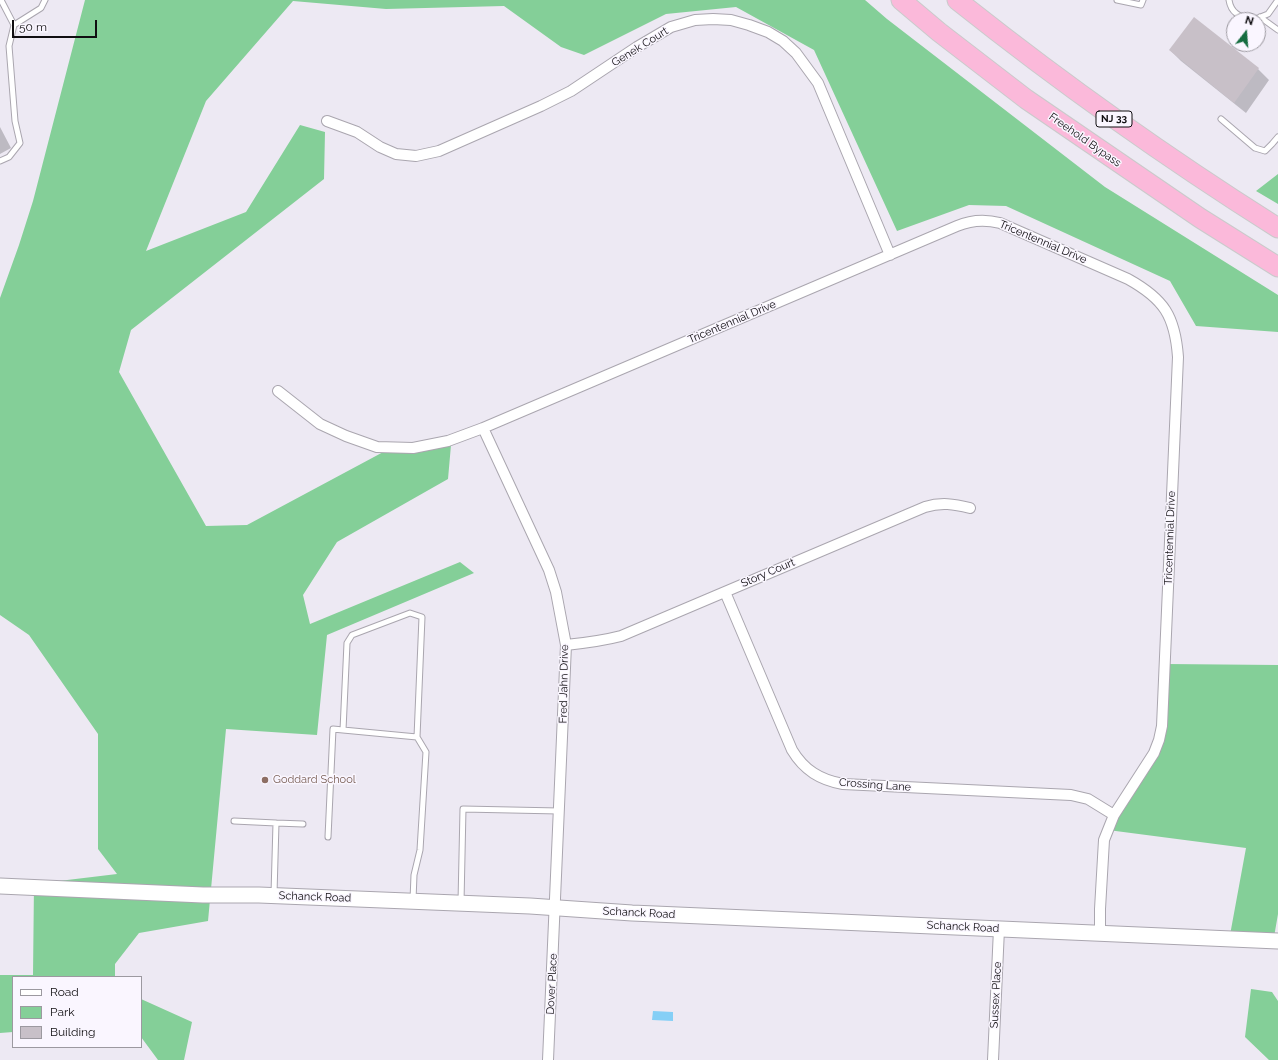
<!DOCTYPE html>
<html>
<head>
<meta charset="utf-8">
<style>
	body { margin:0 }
	#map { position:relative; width:1278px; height:1060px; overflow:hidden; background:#ede9f3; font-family:Raleway,sans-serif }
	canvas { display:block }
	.legend { position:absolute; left:12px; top:976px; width:130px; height:72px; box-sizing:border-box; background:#faf6ff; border:1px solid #9c99a0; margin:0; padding:5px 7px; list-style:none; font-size:12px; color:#100e11 }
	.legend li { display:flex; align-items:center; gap:8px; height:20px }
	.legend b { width:20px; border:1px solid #9c99a0 }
	.north { position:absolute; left:1226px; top:12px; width:40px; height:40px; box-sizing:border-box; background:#faf6ff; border:1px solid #9c99a0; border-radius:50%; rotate:17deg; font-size:11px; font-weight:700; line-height:16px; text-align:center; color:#100e11 }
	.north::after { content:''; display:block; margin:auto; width:14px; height:18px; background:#156d40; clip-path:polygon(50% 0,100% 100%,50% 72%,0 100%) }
	.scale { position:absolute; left:12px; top:20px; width:85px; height:18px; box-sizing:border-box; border:2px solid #100e11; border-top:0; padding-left:5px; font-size:12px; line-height:14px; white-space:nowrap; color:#100e11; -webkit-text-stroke:3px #faf6ff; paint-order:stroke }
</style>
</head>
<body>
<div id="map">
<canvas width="1278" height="1060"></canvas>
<ul class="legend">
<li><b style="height:5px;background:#fff"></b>Road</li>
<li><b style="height:11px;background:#84cf98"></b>Park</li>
<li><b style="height:11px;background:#c8c0c8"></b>Building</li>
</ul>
<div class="north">N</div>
<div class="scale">50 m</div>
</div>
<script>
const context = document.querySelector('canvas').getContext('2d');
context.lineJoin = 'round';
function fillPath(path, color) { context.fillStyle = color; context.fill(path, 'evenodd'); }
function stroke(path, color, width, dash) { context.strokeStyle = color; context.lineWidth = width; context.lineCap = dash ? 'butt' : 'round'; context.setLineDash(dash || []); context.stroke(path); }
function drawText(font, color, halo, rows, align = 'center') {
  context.font = font + ' Raleway,sans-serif'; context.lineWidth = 3; context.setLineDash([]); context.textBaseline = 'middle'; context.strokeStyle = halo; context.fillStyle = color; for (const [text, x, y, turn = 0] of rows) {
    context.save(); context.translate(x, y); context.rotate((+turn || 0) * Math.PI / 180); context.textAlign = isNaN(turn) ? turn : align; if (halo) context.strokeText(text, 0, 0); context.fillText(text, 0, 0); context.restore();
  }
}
fillPath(new Path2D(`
	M85,0H865L887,19L1105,187L1278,295V332L1196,326L1170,281L1006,206L969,205L897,231L814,50L736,7L666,14L584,55L561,47L504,6L386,9L293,1L206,101L146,251L246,212L300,125L325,132L324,179L131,330L119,372L206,526L247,525L387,450L451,445L448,479L337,542L303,595L310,624L460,562L474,573L327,635L317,735L226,729L208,921L139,933L115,964V977H13V1032L0,1033V975H33L34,884L117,874L98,849V734L29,635L0,615V298L19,245L33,201Z
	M1278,174V204L1256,191Z
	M1166,664L1278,665V914L1274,937L1230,935L1246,848L1108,830L1158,742Z
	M1251,989L1272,992L1278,1001V1060H1269L1245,1037Z
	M141,999L192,1022L184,1060H158L141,1037Z`), '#84cf98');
fillPath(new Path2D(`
	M653,1011L673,1012V1021L652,1020Z`), '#85cff6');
fillPath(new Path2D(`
	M1170,50L1258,69L1269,80L1246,113L1181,61Z
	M0,127L11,148L0,154Z`), '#0003');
fillPath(new Path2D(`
	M1194,17L1259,68L1234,103L1169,50Z`), '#c8c0c8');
const lane = new Path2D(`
	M1117,0L1141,5L1143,0
	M1229,0C1231,13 1239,16 1251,20
	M1260,17L1278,30
	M1253,20L1268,14L1278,0
	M14,25L41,8L45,0
	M1221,119L1255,148L1265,151L1272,144L1278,137
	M0,161L9,157L20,143L15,121L9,46L14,25L1,0
	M234,821L276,823
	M328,837L333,729L343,730L417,737L422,617L410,613L352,635L347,643L343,730
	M274,894L276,823L303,824
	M413,900L414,875L420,850L426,752L417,737
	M461,902L463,809L559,811`);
const street = new Path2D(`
	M327,121L357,132L380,147L396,154L416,156L439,151L541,106L571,91L637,47L671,27L695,20L713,19L731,20L749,25L768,32L783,41L796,53L818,83L890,255
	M278,391L320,424L346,436L377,447L413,448L448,441L483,428L957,226C971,220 985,219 1000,223L1128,279C1164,299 1175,316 1178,357L1162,726L1159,740L1154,753L1114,815L1104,840L1100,909V933
	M483,428L549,570L556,592L566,645L548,1060
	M725,592L792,750C804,770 820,780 843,784L1071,795L1088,799L1114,815
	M566,645C585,643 602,641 621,636L925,507C941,502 954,504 970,508
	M993,1060L999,929`);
const secondary = new Path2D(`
	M0,886L203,895H259L530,906L632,913L1278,941`);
const highway = new Path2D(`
	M901,0L939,32L1026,99L1200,218L1278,267
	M957,0C1060,82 1167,158 1278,228`);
stroke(lane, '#aaa6af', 7);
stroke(street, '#aaa6af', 12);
stroke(secondary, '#aaa6af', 17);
stroke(highway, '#cacacb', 21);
stroke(lane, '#fff', 5);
stroke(street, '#fff', 10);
stroke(secondary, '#fff', 15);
stroke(highway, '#fbb9da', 19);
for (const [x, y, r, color] of [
	[265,780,4,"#8d6e63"]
]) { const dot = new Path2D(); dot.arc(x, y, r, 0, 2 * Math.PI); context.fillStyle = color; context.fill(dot); stroke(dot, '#faf6ff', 1.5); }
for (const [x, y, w] of [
	[1114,119,36]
]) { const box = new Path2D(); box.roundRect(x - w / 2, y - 8, w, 16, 3); context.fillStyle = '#faf6ff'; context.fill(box); stroke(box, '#100e11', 1); }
drawText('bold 10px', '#100e11', null, [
	["NJ 33",1114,119]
]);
drawText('11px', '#100e11', '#faf6ff', [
	["Genek Court",640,47,-32],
	["Freehold Bypass",1085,140,35],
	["Tricentennial Drive",1043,242,23],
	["Tricentennial Drive",732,322,-23],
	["Tricentennial Drive",1170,538,-88],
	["Story Court",768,573,-23],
	["Fred Jahn Drive",564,684,-89],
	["Crossing Lane",875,785,4],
	["Schanck Road",315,897,2],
	["Schanck Road",639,913,3],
	["Schanck Road",963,927,3],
	["Dover Place",552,984,-87],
	["Sussex Place",996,995,-87]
]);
drawText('11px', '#785e54', '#faf6ff', [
	["Goddard School",273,780]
], 'left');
</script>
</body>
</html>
